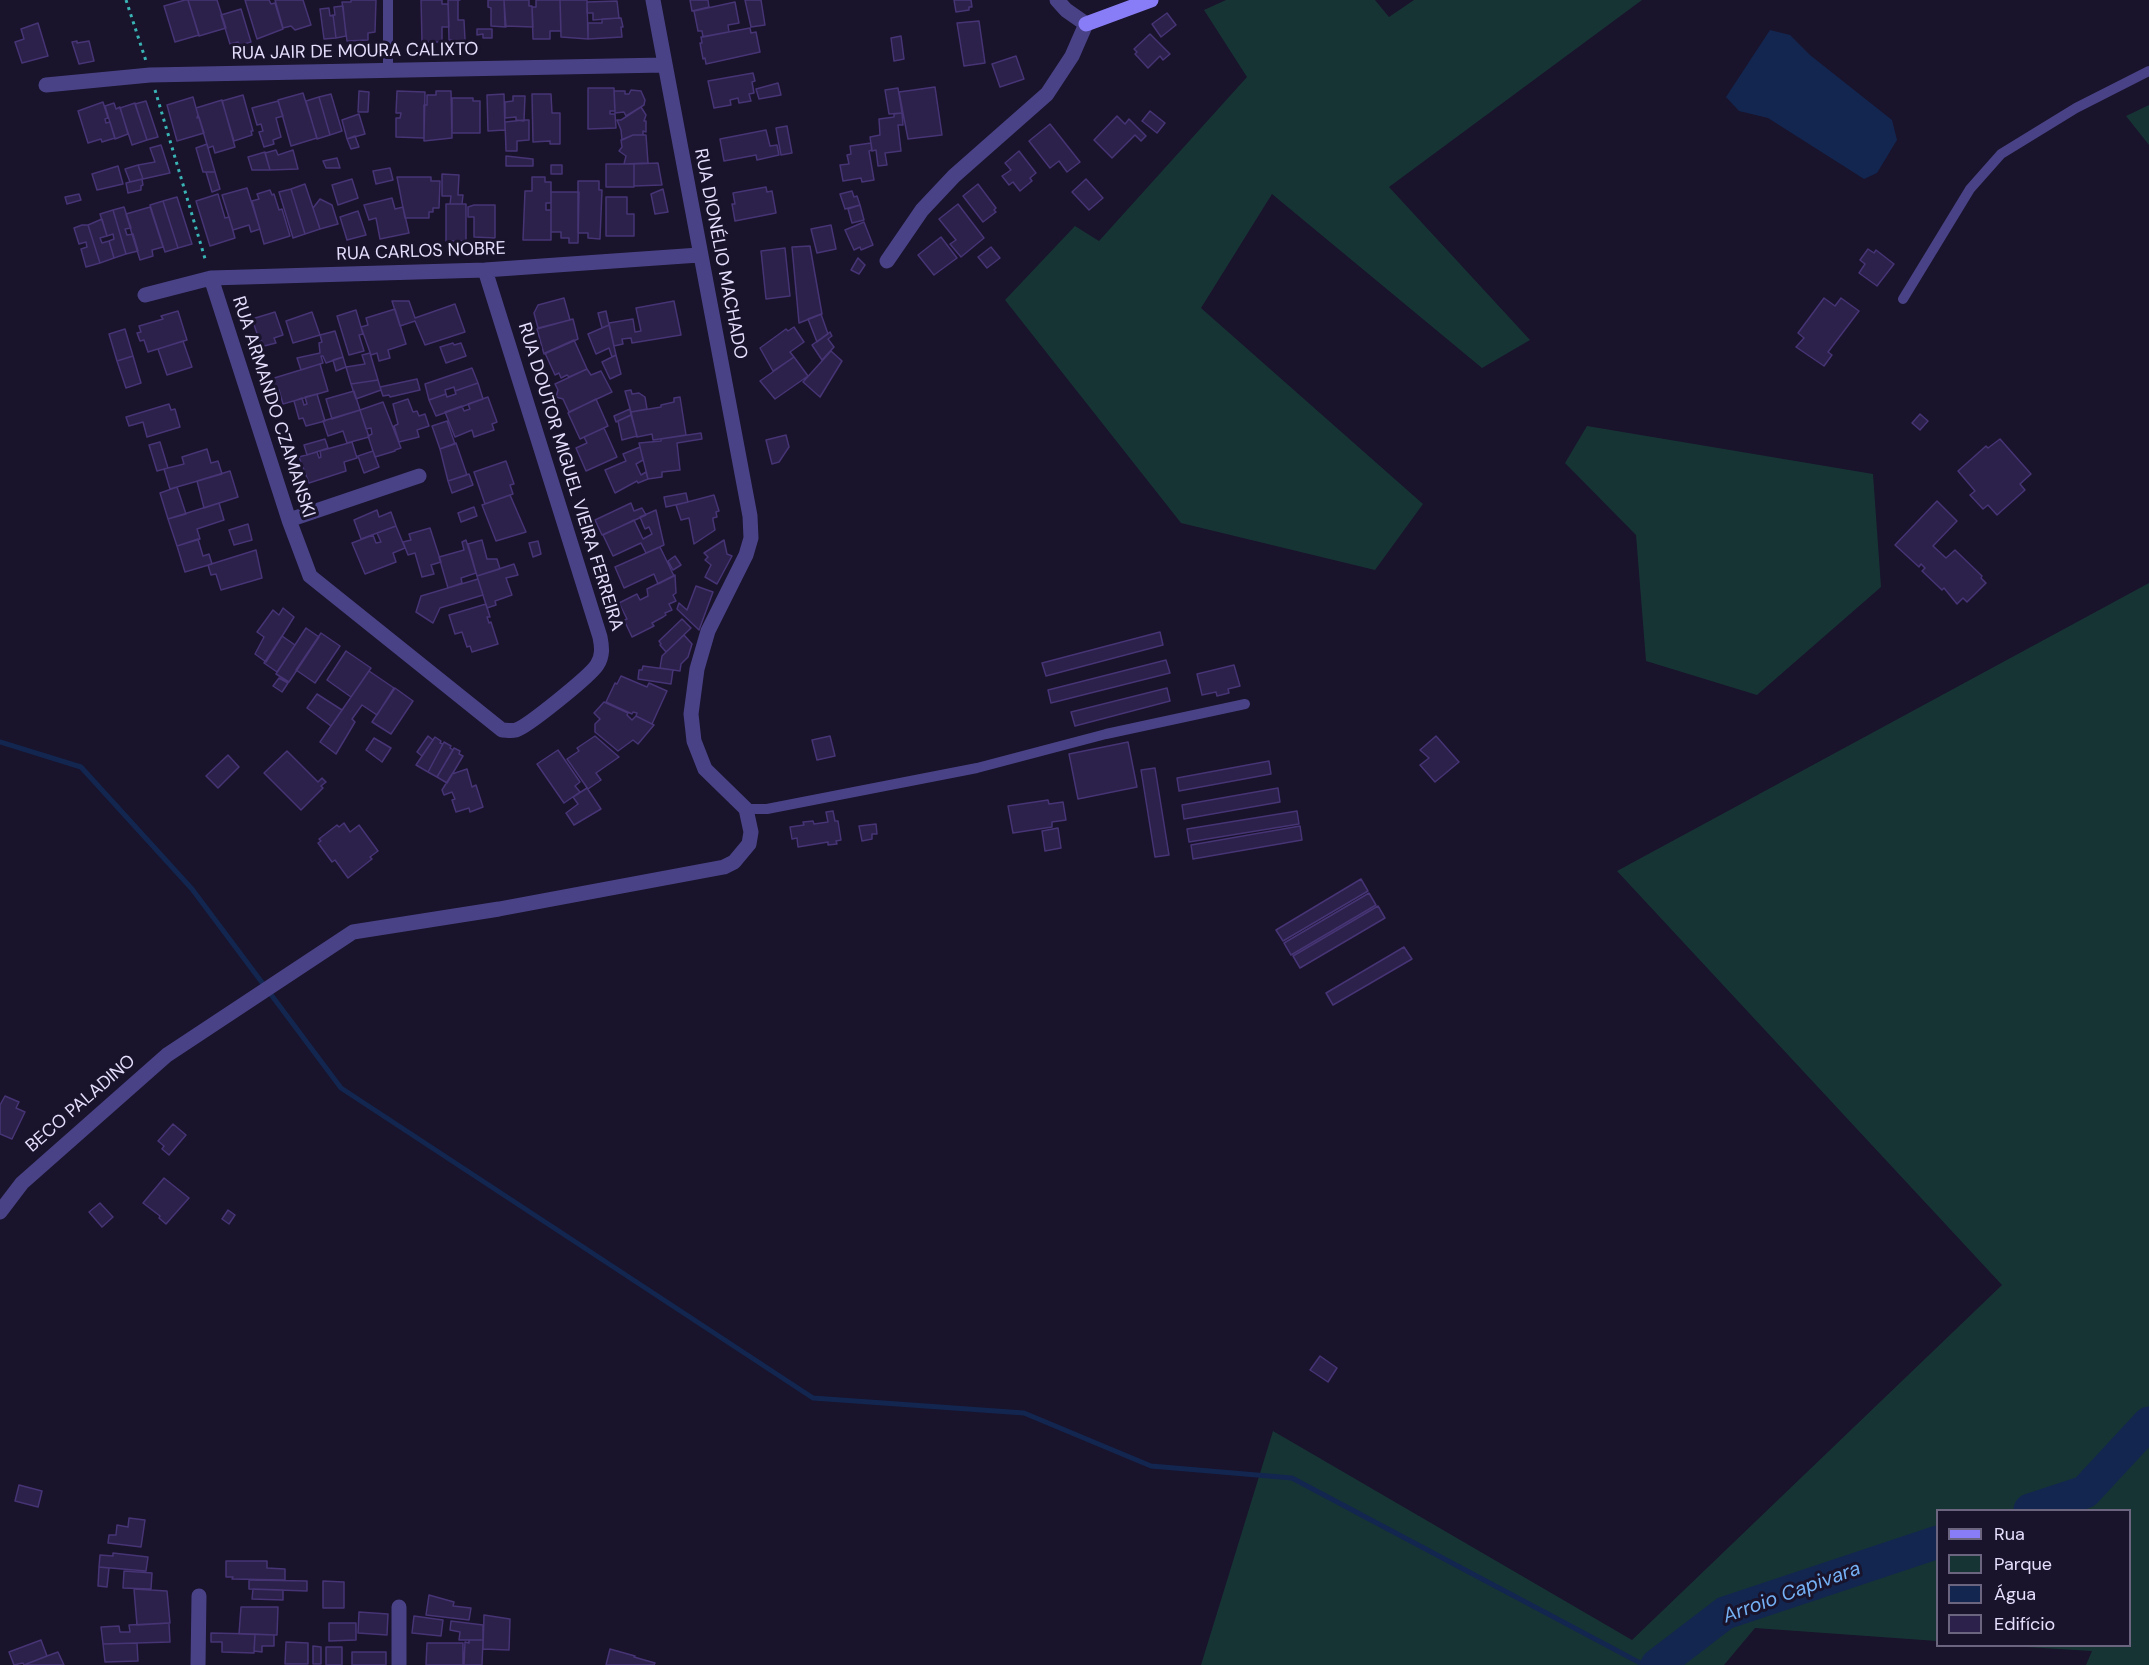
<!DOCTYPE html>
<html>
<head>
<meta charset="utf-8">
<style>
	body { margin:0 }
	#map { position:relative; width:2149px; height:1665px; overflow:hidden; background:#19132b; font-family:"DM Sans",sans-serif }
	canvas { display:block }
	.legend { position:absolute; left:1936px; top:1509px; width:195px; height:138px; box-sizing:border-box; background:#19132b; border:2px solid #6b657f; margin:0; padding:8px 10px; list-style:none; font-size:18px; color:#e5dffd }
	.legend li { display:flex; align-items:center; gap:12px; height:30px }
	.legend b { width:30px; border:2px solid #6b657f }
</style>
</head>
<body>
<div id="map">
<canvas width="2149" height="1665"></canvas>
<ul class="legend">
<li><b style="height:8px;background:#887df6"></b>Rua</li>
<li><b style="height:16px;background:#173435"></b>Parque</li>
<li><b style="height:16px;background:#13264f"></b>Água</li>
<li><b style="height:16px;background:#2c214b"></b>Edifício</li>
</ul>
</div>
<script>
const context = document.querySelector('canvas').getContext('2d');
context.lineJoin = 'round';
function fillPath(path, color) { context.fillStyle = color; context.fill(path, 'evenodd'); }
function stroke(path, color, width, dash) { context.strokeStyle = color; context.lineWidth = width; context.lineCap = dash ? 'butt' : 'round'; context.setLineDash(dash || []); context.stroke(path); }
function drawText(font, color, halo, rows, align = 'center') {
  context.font = font + ' "DM Sans",sans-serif'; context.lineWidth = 6; context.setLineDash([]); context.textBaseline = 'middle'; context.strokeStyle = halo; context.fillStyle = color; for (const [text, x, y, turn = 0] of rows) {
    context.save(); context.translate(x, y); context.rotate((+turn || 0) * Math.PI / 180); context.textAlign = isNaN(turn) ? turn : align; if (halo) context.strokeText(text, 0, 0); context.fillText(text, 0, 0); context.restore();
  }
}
fillPath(new Path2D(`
	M1226,0H1375L1389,17L1414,0H1642L1389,187L1530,340L1482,368L1272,194L1201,308L1423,504L1375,570L1181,523L1005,300L1075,226L1099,241L1247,77L1204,10Z
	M2149,105V145L2126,116Z
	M1587,426L1873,474L1881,587L1757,695L1646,661L1636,535L1565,463Z
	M2149,583V1665H2086L2092,1651L2009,1646H2130V1510H1938L1937,1641L1755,1628L1724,1665H1201L1273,1431L1632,1640L2002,1285L1617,871Z`), '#173435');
fillPath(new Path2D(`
	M1770,30L1790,35L1810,55L1892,120L1897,140L1877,173L1864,179L1768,118L1739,111L1726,97Z`), '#13264f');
stroke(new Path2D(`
	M0,742L81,767L192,889L341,1088L813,1398L1024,1413L1151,1466L1292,1478L1644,1665`), '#13264f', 5);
stroke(new Path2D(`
	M2030,1510L2085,1492L2149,1423
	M1657,1665L1725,1613L1938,1542`), '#13264f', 33);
const building = new Path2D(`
	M185,0H188L199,35L175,42L164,6Z
	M188,0H217L226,28L199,36Z
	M245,0H269L271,4L275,3L283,29L257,39Z
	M275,0H303L311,25L295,30L291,26L283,28Z
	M351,0H376L375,32L368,33V40L347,41L342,2H351Z
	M442,0V4H448L449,27H442V42H422L421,0Z
	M448,0H460H458V20H464L465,40H449Z
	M488,0H504L506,27L491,26V8L488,7Z
	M504,0H529V6H532L533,27L505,26Z
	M536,0H560L561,31H550V39H533L532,7H536Z
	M560,0H587L588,39L561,37Z
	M690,0H708L709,7L692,11Z
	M745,0H761L765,25L751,27Z
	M954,0H971L972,7H969V10L956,12Z
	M617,1L619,18L593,20V13H587V2Z
	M735,2L739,23L728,25L729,32L703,37L702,31H698L694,11Z
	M343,6L346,36L336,38L333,15H335L334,7Z
	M329,8L330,16L333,15L336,38L324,39L320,9Z
	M241,9L251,42L240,45L238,42L230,44L221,15Z
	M1167,13L1176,25L1161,37L1152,24Z
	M621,18L623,27H621L622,37L588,39V23H602V19Z
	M979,21L985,63L964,66L957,23Z
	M38,23L48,56L22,63L15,42L24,39L21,29Z
	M750,28L751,33L756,32L760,52L706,64L705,58L703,59L700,43H702L701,37Z
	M477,29H492V38H483V34L477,35Z
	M1150,34L1170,54L1163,60L1160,56L1148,68L1135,54L1137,52L1134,49Z
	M901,36L904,59L894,61L891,38Z
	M77,41V43L89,41L94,61L79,64L72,42Z
	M1016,56L1024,79L1000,87L992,64Z
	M753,73L755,81L752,82L754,93L749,94L751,101L739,103L738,98L730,100L731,105L714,108L708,81Z
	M778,83L781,95L759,99L756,89Z
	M935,87L942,135L908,139L899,92Z
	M588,88H614L615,111H610V114H615L616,128L588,129Z
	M898,88L902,113L889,114L885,90Z
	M631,90L641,91L645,100L644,105L626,116L624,112L615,113L614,91H625V94H629Z
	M359,91L369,92L368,112H358Z
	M397,91L425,92L424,138L396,137V118H400L401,113H396Z
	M436,91H451L452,138L424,141V105H427V95H436Z
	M303,93L317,138L291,146L278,100Z
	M331,94L342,131L330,135L319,97Z
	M504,94L505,130L488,131L487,95Z
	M532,94H551L552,113H560V144H550V141L533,142Z
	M243,95L253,131H251L252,135L234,141L222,101Z
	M513,96H525L524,121L516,120V117L505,118V102L513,101Z
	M193,97L198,115L197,118L199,117L204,133L177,141L167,105Z
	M319,97L330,135L317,139L306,101Z
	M452,98H473V101H480V133H452Z
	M222,100L235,147L215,153L213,146L208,148L196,108Z
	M146,101L158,137L147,140L135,104Z
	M278,101L283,116L276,118L281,137L273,140L274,144L264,147L259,132L263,131L261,124L257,125L252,108Z
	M103,102L108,118L105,119L106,123L110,122L115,138L102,142L101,139L88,143L78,111Z
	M114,103L116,109L120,107L128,134L115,139L105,106Z
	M135,103L147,140L132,145L120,108Z
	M641,107L646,115L644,121H646V132L643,131V135H633L622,140L621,130L617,120H621Z
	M1150,111L1165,123L1157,133L1142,121Z
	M902,113L903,125H898L901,151L885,153L887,165L878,166L876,150L872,151L870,137L880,135L879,119L894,117V114Z
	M359,114L365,134L347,139L342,120Z
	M1117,116L1125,124L1129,119L1146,136L1141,141L1135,135L1112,158L1094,140Z
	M524,120H529V140L517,141V151H506L505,122Z
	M1050,124L1080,162L1067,172L1059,161L1050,168L1029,141Z
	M787,126L792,153L781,155L776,128Z
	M766,130L770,146L777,145L779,155L757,160L756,155L724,161L720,139Z
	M633,135H646L648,163L624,164L626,156L619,151L622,147L621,140Z
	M355,136L359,147L351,149L347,139Z
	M871,143L872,150L869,151L874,180L862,182L861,178L843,181L840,165L849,164L847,155L851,154L850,146Z
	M207,144L208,148L215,172H203L196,148Z
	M161,145L170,173L143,179L138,165L155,162L150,148Z
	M276,150L278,155L293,150L298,169L270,170L265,153Z
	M1019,151L1036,173L1030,178L1032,181L1020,191L1013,182L1009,185L1002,176L1011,170L1005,163Z
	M265,152L270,170H252L248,157Z
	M506,156L533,159V166H506Z
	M337,158L340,168H326L323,161Z
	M658,163L662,185L634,186V164Z
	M606,164H634V187H606Z
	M138,165L143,179L130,182L125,169Z
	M551,165H562V174H551Z
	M118,166L123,184L97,190L92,174Z
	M390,168L393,180L376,184L373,171Z
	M206,172H215L220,189L212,192Z
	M442,174L459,175L458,195H463L462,204H450L451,196H442Z
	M397,177H431V181H440L439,208H433V212H429V218H405Z
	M532,177H545V182H551V203H546V210H551V240H523L525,191H532Z
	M142,179L143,185L141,186V190L128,193L126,183Z
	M352,179L358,198L338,205L332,185Z
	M1086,179L1103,198L1089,210L1072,192Z
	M578,181H599V190H602L600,239L588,238V233H578Z
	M305,184L320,229L305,234L291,189Z
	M978,184L996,208L994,210L996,212L983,222L963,196Z
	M766,187L767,192L772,191L776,213L735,221L732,204H735L733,193Z
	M247,188L260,229L251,232L249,225L233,230L222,195Z
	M291,189L305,234L293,238L279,192Z
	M663,189L668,212L655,214L651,194Z
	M270,190L272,195L274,194L279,210L282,209L290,236L264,244L252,201L259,199L257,194Z
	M852,191L854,197L857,196L860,205L845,209L840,194Z
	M551,192H579L578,243H569V238H561V232H551Z
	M79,194L81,200L67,204L65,197Z
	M218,194L225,218L229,217L235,238L210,246L196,201Z
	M177,197L192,244L178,248L163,201Z
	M606,197H627V214H634V236H606Z
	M392,198L395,209L403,207L409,233L380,239L376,218L369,220L364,205Z
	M320,199L332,205L338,224L320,229L313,208Z
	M163,201L178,248L165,252L150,205Z
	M446,204H466V241H446Z
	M958,204L984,238L961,257L950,244L956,240L939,219Z
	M474,205H495V238L474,237V217H468V207Z
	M860,205L864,220L852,223L848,209Z
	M124,207L131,228L125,229L127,235L133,234L138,251L126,254L113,210Z
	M150,207L163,247L152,250L153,256L140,260L126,214Z
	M113,210L126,254L114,258L109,241L114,239L113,234L107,236L100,214Z
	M358,211L366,235L347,240L340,217Z
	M102,219L107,236L100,238L102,243L109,241L114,258L100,263L88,225Z
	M864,222L873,245L861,250L860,247L854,250L845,230Z
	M82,225H88L100,263L86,267L81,249L87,247L86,242L79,244L74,228Z
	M831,225L836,249L817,253L811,229Z
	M941,237L957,258L934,275L918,255Z
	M810,246L822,314L799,323L792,247Z
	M991,247L1000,258L987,268L978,257Z
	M785,248L790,296L766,299L761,251Z
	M1868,249L1874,253L1876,250L1894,264L1877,286L1859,273L1865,264L1860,260Z
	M858,258L865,265L859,274L851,270Z
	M564,298L570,320L538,328L534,313L538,305Z
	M1824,298L1835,306L1841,298L1859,311L1828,352L1832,355L1824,366L1796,347L1804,338L1798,333Z
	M392,301H409L415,318L455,304L465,332L425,345L415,321L400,326Z
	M674,301L681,335L632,343L631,338L622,339L623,344L614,346L609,323L633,319L635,332L641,331L636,308Z
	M395,309L406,344L388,350L390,358L379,361L377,353L371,355L361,327L368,325L366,318Z
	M356,310L363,334L359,335L364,351L349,355L337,316Z
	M178,311L187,340L148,352L144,340L140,341L137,333L141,332L139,326L163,319L161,316Z
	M606,311L609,325L602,328L598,313Z
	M275,312L283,335L274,338L276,343L264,346L262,341L260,342L252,319Z
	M312,312L320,335L293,343L286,321Z
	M821,314L828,334L817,342L808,319Z
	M573,319L578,339L544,354L537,329Z
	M609,325L616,355L612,357L609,348L596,354L588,334Z
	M794,327L804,342L790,352L794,357L773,371L760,348L786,329L788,331Z
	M125,329L133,356L117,361L109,334Z
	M335,331L343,357L326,363L323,356H321L323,363L301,370L297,358L320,353L319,343L322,342L320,335Z
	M830,332L832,336L828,339L834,347L822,360L812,345Z
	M574,340L587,369L569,377L567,375L561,378L559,373L555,375L545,353Z
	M183,341L192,367L167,375L158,349Z
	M453,343L454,345L461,343L466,356L446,363L440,347Z
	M831,351L842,361L820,397L803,382Z
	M370,353L378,380L351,384L346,367L365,364L362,355Z
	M616,355L621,374L610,379L602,362Z
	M133,356L141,383L126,388L117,361Z
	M343,357L346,367L336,371L333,360Z
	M794,357L808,376L775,399L760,381Z
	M320,364L328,391L283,404L279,390L275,391L271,379Z
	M472,368L478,383L455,391L454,387L445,390L446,394L429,400L425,384Z
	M587,369L591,375L601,371L612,392L569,412L563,399L556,397L558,390L555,384Z
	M417,379L420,390L390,397L389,395L383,396L380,387Z
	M378,380L381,390L356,399L351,384Z
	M478,383L483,399L436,416L429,400L446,394L447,397L456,394L455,391Z
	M631,390L632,394L639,393L645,397L647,409L631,412L625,391Z
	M354,391L360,410L332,419L326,399Z
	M317,394L325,421L306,426L303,418L299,419L294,401L302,398L304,405L307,404L305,397Z
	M488,397L497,422L492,424L494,430L474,437L472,430L455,437L445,412L462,406L464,411L470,409L468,404Z
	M680,397L686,435L653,440L652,434L637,437L631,412L661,407V405L674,402V398Z
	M408,399L413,412L417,411L419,416L425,414L429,426L417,430L419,437L399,442L394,426L398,424L393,404Z
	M596,399L608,426L580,439L568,413Z
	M383,402L401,448L395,450V451L375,457L368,436L372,434L371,428L366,429L360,410Z
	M169,404L171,410L175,409L180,427L147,437L143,422L129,426L126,417Z
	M630,409L631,415L616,422L614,416Z
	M360,410L369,437L347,443L343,431L328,436L323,421Z
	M1920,414L1928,421L1920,430L1912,423Z
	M631,415L637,436L622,440L618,421Z
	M447,421L455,444L440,449L432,426Z
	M604,428L617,457L586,471L576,448L587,443L584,437Z
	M701,433L702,439L677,443L680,470L662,472V477L648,479L639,443L661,441V439Z
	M786,435L789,447L779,462L772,464L766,440Z
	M325,439L328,448L307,455L304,445Z
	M2000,439L2031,474L2020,484L2025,490L1997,515L1988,505L1983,509L1970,495L1975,491L1958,471L1986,446L1988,448Z
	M160,442L168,468L157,471L149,445Z
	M352,442L357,458L344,462L346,471L309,483L299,457L317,452L319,458L321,457L320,451Z
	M456,443L467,475L448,481L440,449Z
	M640,447L643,460L636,464L641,475L646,472L648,479L638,483L637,481L615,493L605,470L626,461L623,454Z
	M207,449L211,463L218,461L222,474L170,489L164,469L184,464L182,457Z
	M373,451L379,467L364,473L358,456Z
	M506,461L514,484L510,485L513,494L485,504L474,472Z
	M230,471L238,497L204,508L197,481Z
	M469,474L473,485L452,493L448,481Z
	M177,487L186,514L168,519L160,493Z
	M686,493L688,502L666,507L664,497Z
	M510,495L526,532L496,541L482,505Z
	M714,495L719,511L716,512L717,517L713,518V520L715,530L694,544L689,518L681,520L676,505Z
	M1937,501L1957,521L1933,546L1946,558L1955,550L1982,576L1981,578L1986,583L1967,602L1963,598L1957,604L1944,588L1942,590L1922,571L1925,568L1921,564L1919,567L1895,545Z
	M219,503L224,520L197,529L200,539L177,546L168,519Z
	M631,503L634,511L642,508L646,515L602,535L595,520Z
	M474,507L477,516L461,522L458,513Z
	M377,510L379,517L391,512L396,526L361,539L354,520Z
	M656,510L664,545L646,553L641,543L613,556L603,535L634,520L643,539L652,534L649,527L645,529L640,517Z
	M248,524L252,540L234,545L229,530Z
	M396,526L405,548L393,553L396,562L365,574L352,543L373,535L376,543L381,542L377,533Z
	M430,528L441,562L431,565L434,574L422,577L415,553L408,555L403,542L411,540L409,534Z
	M198,539L203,556L209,554L212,564L185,572L177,546Z
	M466,540L476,573L461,578L462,583L448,588L439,557L464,550L462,542Z
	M482,540L487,559H497L500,569L477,576L468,544Z
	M724,540L727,554L732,556L717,584L705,577L711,565L705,560L708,557L704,553Z
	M538,541L541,554L533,557L529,543Z
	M660,547L674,576L658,584L654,574L624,588L615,567Z
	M256,550L262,578L221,590L216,574L211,575L208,565Z
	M675,556L681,565L673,570L668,561Z
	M514,564L518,575L506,578L512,595L495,601L496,605L487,608L477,576Z
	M675,575L676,593L673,595L676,601L669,604L672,610L665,613L666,615L663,617L652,623L654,626L632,637L624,620L627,619L619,603L637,594L640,600L648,596L647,589Z
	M478,579L483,595L440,608L433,623L416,612L421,596Z
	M696,586L713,592L699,630L677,609L679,603L687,610Z
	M486,604L490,617H487L489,623L491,622L498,644L472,652L470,646L467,647L462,632L455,634L449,615Z
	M283,608L294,617L266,662L255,654L264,637L257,632L273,610L279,615Z
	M682,619L691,628L666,652L660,645L661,644L659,641Z
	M306,628L319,637L289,682L276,674Z
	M1160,632L1163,645L1046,676L1042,663Z
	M321,633L340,646L315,683L296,670Z
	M684,635L692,644L688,657L681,664L680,671L660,668L662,656Z
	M282,636L295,645L277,672L264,663Z
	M346,651L371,668L351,697L327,680Z
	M1166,660L1170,673L1051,703L1048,690Z
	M1234,665L1240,686L1228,689L1229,693L1217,696L1216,692L1202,695L1197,674Z
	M643,666L673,670L671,684L638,679L639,670H642Z
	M369,671L394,688L377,715L362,705L352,719L355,722L336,754L320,742Z
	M621,676L647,687L649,683L667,691L652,724L636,716L637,713L633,712L632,714L606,702L615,683L617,684Z
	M279,678L288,683L282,692L273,686Z
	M395,688L413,701L391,734L372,722Z
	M1167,688L1170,701L1075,726L1071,712Z
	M317,694L342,710L331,726L307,708Z
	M604,702L628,713L627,715L632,720L636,716L654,725L638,744L633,740L618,751L595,732V724L600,719L594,713Z
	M428,736L433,740L422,756L417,752Z
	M595,736L619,757L596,773L601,780L588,789L567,759L579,751L577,748Z
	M830,736L835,756L817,760L812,740Z
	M1436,736L1459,762L1435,782L1420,765L1429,758L1420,750Z
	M435,737L441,741L440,743L443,744L428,772L416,765Z
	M374,738L391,748L382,762L366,750Z
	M444,742L451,746L450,748L453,750L437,777L428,772Z
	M1128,742L1137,787L1078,799L1069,754Z
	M454,748L460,751L459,754L463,756L447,783L437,777Z
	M558,750L580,782L575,786L580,792L564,803L537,764Z
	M287,751L318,782L322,778L326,782L321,786L323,788L301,810L264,773Z
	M228,755L239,767L218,788L206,776Z
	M1269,761L1271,774L1179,791L1177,778Z
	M1155,768L1169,855L1155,857L1141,770Z
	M467,769L472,787L476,785L483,807L470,812L469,808L456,812L452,800L455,799L452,792L444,795L442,790L452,774Z
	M587,788L601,809L574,825L566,813L578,804L573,797Z
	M1278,788L1280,802L1184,819L1182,805Z
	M1048,800L1049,804L1063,802L1066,820L1052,822V827L1013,833L1008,806Z
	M833,811L835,821H838L841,840L836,841L837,844L828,845V842L798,847L797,838L792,839L790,827L804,825L803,822L813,821L814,824L828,822L826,812Z
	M1297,811L1299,824L1189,842L1187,829Z
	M344,823L350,832L359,825L378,851L370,857L372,859L348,878L335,860L332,862L318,843L321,841L319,839L337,825L339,827Z
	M876,824L877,834H872V839L862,841L859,826Z
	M1300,826L1302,840L1193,859L1191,845Z
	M1058,828L1061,848L1045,851L1042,831Z
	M1361,879L1368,891L1283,941L1276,930Z
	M1369,893L1376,905L1291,955L1284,943Z
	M1378,906L1385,918L1300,968L1293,956Z
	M1404,947L1412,959L1333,1005L1326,993Z
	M5,1096L19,1102L16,1108L25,1112L12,1139L0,1134V1105Z
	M173,1124L186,1135L169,1155L162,1149L164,1146L158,1141Z
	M164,1178L189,1198L166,1224L159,1218L160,1216L143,1203Z
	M100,1203L113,1217L102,1227L89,1212Z
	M228,1210L235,1215L229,1224L222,1219Z
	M1320,1356L1337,1368L1328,1382L1310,1370Z
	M19,1485L42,1491L38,1507L15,1501Z
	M129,1518L145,1520L141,1547L108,1543L109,1535H116L117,1525L128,1527Z
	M113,1553L148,1557L146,1571L99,1567L100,1555L113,1556Z
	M226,1561H267V1568L285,1569V1580L232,1579L233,1577H226Z
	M99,1567L109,1568L107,1587L98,1586Z
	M124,1571L152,1573L151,1589L123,1588Z
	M249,1580L307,1581V1591L249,1589Z
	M323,1581L344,1582V1608H323Z
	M134,1589L167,1591L170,1623L137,1625Z
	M253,1589L283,1590V1600L252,1599Z
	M429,1595L454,1602L453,1606L471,1608L469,1620L426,1615Z
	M241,1607H278L277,1635L239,1634Z
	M359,1612L388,1614L387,1635L358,1633Z
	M484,1615L510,1619L509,1650L483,1649Z
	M414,1616L443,1620L441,1636L412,1633Z
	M451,1621L483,1625V1640H459L460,1632L450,1630Z
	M169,1623L170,1642L103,1644L101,1627L119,1626L120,1632H130L129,1625Z
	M329,1623H356V1640L329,1641Z
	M211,1633L255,1634L254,1653L222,1652V1642H211Z
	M255,1634L274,1635V1646H262V1652L254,1651Z
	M41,1640L47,1656L24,1665L23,1663L14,1665L9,1652Z
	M469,1640H483L482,1665H464L465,1642L469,1643Z
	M286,1642L308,1643V1664H285Z
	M137,1643L138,1661L105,1662L103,1644Z
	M427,1643H463V1665H426Z
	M313,1646L321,1647V1664H313Z
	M326,1647H342V1665H326Z
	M610,1649L635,1656L634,1657L655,1663L654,1665H606Z
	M58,1652L64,1665H24L47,1656Z
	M352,1652H386V1665H352Z`);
fillPath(building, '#2c214b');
stroke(building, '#463475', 1.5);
stroke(new Path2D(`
	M126,0L146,61
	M155,90L206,262`), '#3ab5b6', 3, [3, 4.5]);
stroke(new Path2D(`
	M388,71V0
	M1903,299L1970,189L2001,154L2076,108L2149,71
	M746,809H767L977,768L1106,734L1245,704`), '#494286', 10);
stroke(new Path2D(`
	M46,85L150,75L664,65
	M887,261L922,210L954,176L1047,94L1072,56L1086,24L1066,10L1057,0
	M211,278L289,520L310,576L502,730C506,730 511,731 516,730C527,727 590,676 597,665C603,656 602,647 600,637L485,270
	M145,295L211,278L485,270L699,255
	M289,520L419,476
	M0,1212L22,1183L167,1055L353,932L499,909L724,867L734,862L749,844L751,832L746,809L705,769L694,741L691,714L697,669L708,631L746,555L751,538L750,516L653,0
	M198,1665L199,1596
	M399,1665V1607`), '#494286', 15);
stroke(new Path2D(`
	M1086,24L1151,0`), '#887df6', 15);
drawText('18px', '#e5dffd', '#19132b', [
	["RUA JAIR DE MOURA CALIXTO",355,52,-1],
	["RUA CARLOS NOBRE",421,252,-2],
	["RUA DIONÉLIO MACHADO",720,254,79],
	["RUA ARMANDO CZAMANSKI",273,407,72],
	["RUA DOUTOR MIGUEL VIEIRA FERREIRA",570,477,73],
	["BECO PALADINO",81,1104,-41]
]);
drawText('italic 20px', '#75b1f5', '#19132b', [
	["Arroio Capivara",1792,1593,-20]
]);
</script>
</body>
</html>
